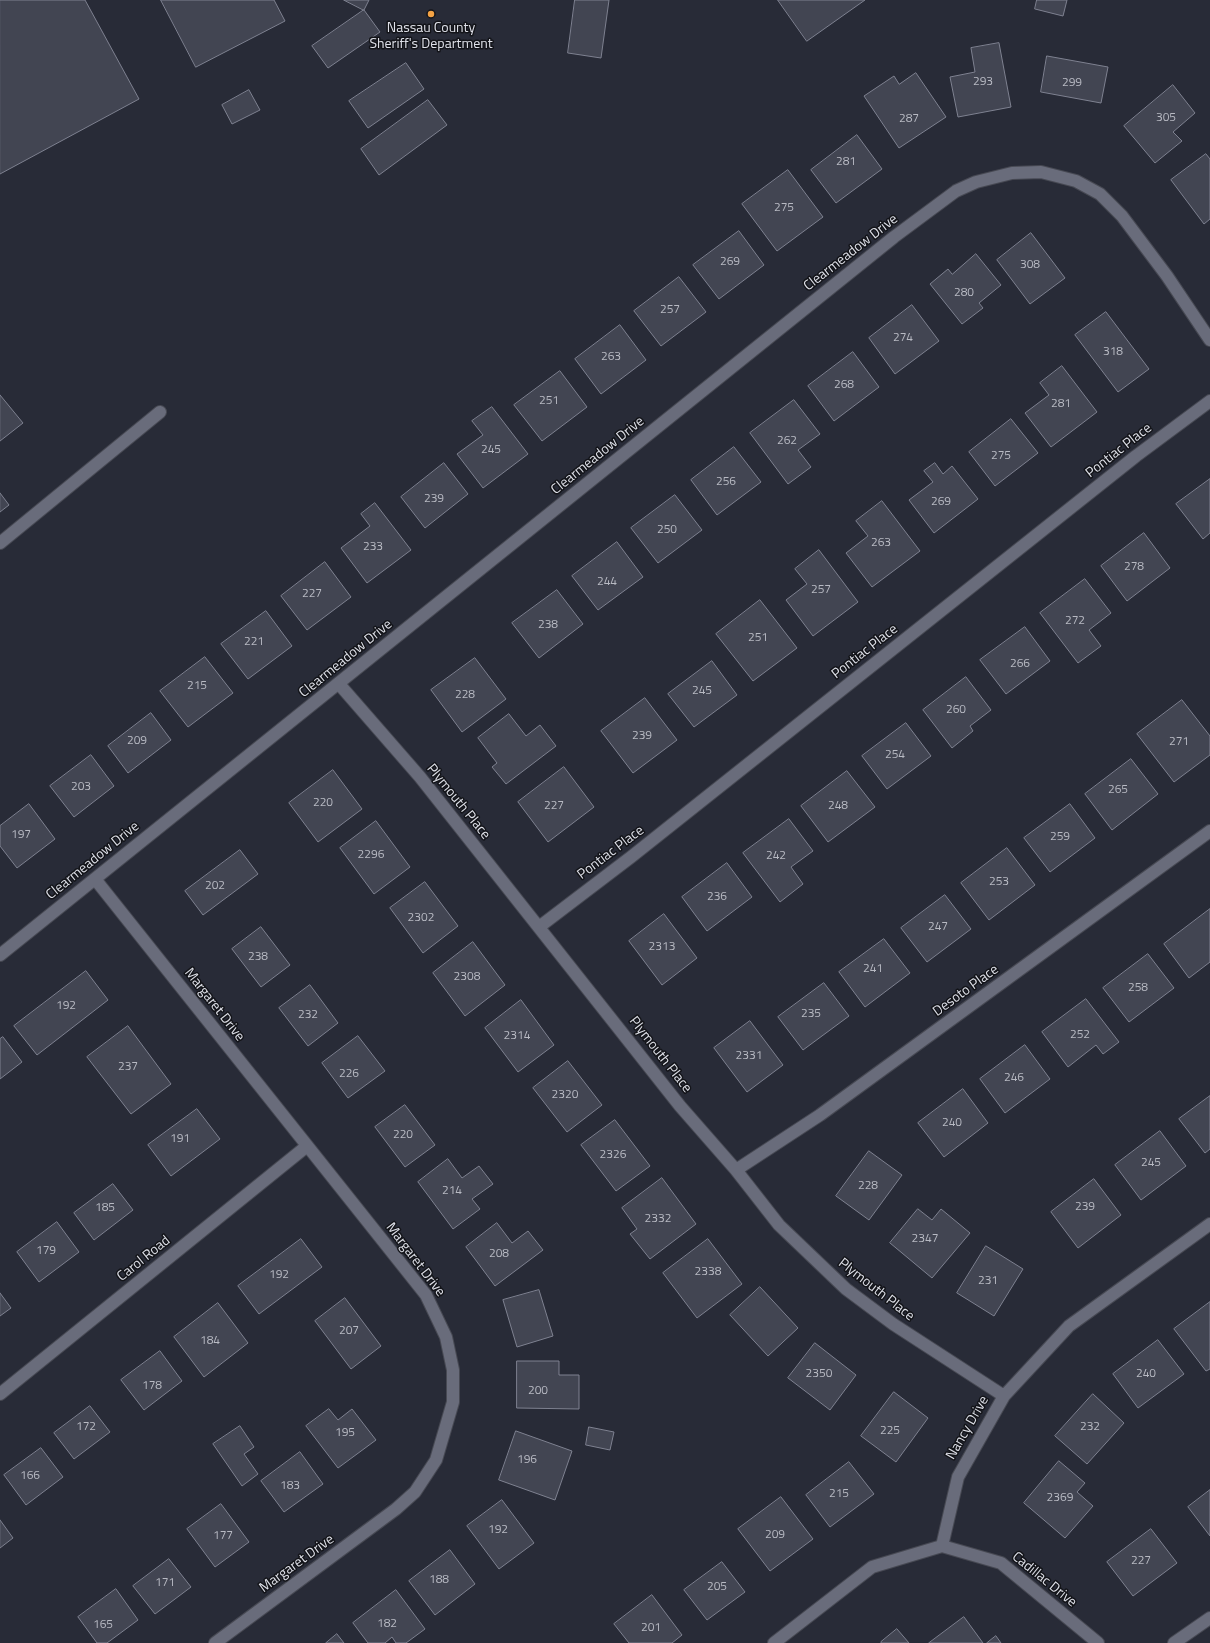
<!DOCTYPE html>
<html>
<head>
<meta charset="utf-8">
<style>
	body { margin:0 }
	canvas { display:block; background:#282b37 }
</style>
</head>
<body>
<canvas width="1210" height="1643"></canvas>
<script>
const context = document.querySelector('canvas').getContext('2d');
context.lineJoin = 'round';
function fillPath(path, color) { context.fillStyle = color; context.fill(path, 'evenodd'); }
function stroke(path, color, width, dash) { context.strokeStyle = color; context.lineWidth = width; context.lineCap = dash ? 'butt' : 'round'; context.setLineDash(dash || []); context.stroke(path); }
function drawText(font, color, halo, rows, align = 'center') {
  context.font = font + ' "Titillium Web",sans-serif'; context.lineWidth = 3; context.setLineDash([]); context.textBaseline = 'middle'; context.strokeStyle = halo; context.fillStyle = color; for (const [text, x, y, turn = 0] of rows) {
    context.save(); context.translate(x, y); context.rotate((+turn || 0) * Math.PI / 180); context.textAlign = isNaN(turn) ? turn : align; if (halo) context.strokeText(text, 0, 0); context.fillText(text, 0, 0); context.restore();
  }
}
const building = new Path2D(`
	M0,0H85L139,99L0,174Z
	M161,0H274L285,21L196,67Z
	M344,0H369L364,10Z
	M575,0H609L601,58L568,53Z
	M778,0H865L807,41Z
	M1037,0H1067L1063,16L1035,9Z
	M364,10L380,32L328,68L312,46Z
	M999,43L1011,107L958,117L950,77L975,72L971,48Z
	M1047,56L1108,67L1101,103L1041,92Z
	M406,63L424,89L368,128L349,101Z
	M916,73L946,117L899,148L864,96L894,76L899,84Z
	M1173,85L1195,113L1173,132L1182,141L1155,163L1124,126Z
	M249,90L260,110L232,124L222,105Z
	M428,100L447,125L379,175L361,149Z
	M857,135L882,169L836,203L811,170Z
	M1206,154L1210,159V219L1204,224L1171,180Z
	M788,170L823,217L777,251L742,204Z
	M739,231L764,265L719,299L693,265Z
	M1031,233L1065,278L1030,304L997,260Z
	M976,254L1001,285L979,303L983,308L962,324L930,284L948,269L952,274Z
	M679,277L706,312L661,346L634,311Z
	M912,305L939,341L895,374L869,338Z
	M1106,312L1149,369L1118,392L1075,335Z
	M620,325L646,360L601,394L575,359Z
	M853,352L879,387L834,421L808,386Z
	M1062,366L1097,412L1051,447L1025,413L1049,395L1040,383Z
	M560,371L587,407L542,441L514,405Z
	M0,395L23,423L0,441Z
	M794,400L820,434L798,450L811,467L788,484L750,433Z
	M492,407L528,454L483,488L457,454L483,435L472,421Z
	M1011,419L1038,453L995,486L969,452Z
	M734,447L761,482L717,515L691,480Z
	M444,463L468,494L425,528L401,497Z
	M935,463L943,474L952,466L978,499L934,533L909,500L933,482L924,471Z
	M1210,479V533L1203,539L1176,504Z
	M0,493L9,505L0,512Z
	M675,495L702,530L658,563L631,528Z
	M882,501L920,551L872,587L846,553L868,536L856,521Z
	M375,503L411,550L367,583L341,548L370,526L361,514Z
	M1144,533L1170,568L1127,601L1101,566Z
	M617,542L643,577L598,610L572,576Z
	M819,550L858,602L813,636L786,600L807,584L795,569Z
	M325,562L351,597L307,630L281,596Z
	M1085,579L1111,613L1089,630L1101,646L1078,663L1040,613Z
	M557,590L583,624L539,658L512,623Z
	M760,600L797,648L753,681L716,634Z
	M266,611L292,646L248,679L221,644Z
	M1025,627L1050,661L1006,694L980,660Z
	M205,657L233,693L188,727L160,691Z
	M475,658L506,699L462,732L431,690Z
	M712,661L737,695L694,727L668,694Z
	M966,677L991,710L970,726L973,731L952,748L923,710Z
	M645,698L677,740L633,773L601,731Z
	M1182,700L1210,736V755L1174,782L1137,734Z
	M151,713L171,740L128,773L108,746Z
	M509,714L526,736L540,725L556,746L506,784L492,767L497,763L478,738Z
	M906,723L931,756L887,789L862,756Z
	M91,755L114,786L74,817L50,786Z
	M1131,759L1158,794L1112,830L1085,794Z
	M564,767L594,807L548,842L518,802Z
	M333,770L362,809L318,842L289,803Z
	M847,771L875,807L828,842L801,806Z
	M29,804L55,839L17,868L0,846V826Z
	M1070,804L1095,838L1050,872L1024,838Z
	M789,819L813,851L791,867L803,884L780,902L743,853Z
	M376,821L410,867L374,894L340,848Z
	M1007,848L1035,885L989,920L961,883Z
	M240,850L258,874L203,915L185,891Z
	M727,863L752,897L707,931L682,897Z
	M425,882L458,926L423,953L390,908Z
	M945,895L971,929L927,962L901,928Z
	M1210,909V962L1189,978L1164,944Z
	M664,914L697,958L662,985L629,941Z
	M261,927L290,965L261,987L232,949Z
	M884,939L910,973L865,1007L839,972Z
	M473,942L505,985L465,1016L433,973Z
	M1148,954L1174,988L1129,1022L1103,988Z
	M86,971L108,1000L37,1055L14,1026Z
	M824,983L849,1016L803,1050L778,1017Z
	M310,985L338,1023L308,1046L279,1008Z
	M1086,999L1119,1042L1103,1054L1096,1045L1068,1067L1042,1032Z
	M521,1000L554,1045L518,1072L485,1028Z
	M750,1021L783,1065L747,1092L714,1048Z
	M128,1026L171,1084L131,1114L87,1057Z
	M358,1036L385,1071L348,1098L322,1063Z
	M3,1037L22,1062L0,1079V1039Z
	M1025,1045L1050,1079L1005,1113L980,1079Z
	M568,1061L602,1105L567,1132L533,1088Z
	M963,1089L988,1123L944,1157L918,1123Z
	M1210,1096V1149L1205,1153L1179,1119Z
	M405,1105L435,1145L405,1167L375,1127Z
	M197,1109L220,1139L171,1176L148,1145Z
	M615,1120L650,1166L616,1191L581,1145Z
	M1160,1131L1186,1166L1141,1200L1115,1165Z
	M869,1151L902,1175L869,1220L836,1196Z
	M448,1159L462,1178L479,1166L493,1184L472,1199L480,1209L453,1229L418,1182Z
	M662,1178L696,1224L650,1259L630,1234L637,1229L622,1208Z
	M1094,1179L1121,1215L1078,1248L1051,1212Z
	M113,1184L133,1210L94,1240L74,1213Z
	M918,1209L932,1220L941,1209L970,1233L932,1278L890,1243Z
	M57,1222L79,1252L39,1282L17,1252Z
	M497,1223L512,1243L528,1231L543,1250L495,1286L466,1247Z
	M301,1239L322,1267L259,1314L238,1286Z
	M708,1239L742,1284L697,1318L663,1273Z
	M986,1246L1023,1269L994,1316L957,1293Z
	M760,1287L798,1328L768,1356L730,1315Z
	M539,1290L553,1336L517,1347L503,1300Z
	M0,1293L11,1308L0,1316Z
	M345,1298L381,1346L351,1369L315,1321Z
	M1210,1302V1369L1206,1371L1174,1329Z
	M218,1303L248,1343L204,1377L174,1337Z
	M1158,1340L1184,1374L1138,1408L1113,1374Z
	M815,1343L856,1375L830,1410L788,1378Z
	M160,1351L182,1381L144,1410L121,1380Z
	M517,1361H559V1375H579V1409L517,1408Z
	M894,1392L928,1418L896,1462L861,1436Z
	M1093,1394L1124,1423L1087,1464L1055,1436Z
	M90,1406L110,1432L74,1459L54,1433Z
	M329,1409L338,1420L352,1409L376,1440L338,1468L306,1426Z
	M240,1426L254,1447L244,1454L258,1474L242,1486L213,1444Z
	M589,1427L614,1432L610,1450L586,1445Z
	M516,1431L572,1451L555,1500L499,1480Z
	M41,1448L63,1477L26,1505L4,1475Z
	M300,1452L323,1484L284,1512L261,1481Z
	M1059,1461L1085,1483L1077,1492L1093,1506L1065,1538L1024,1503Z
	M849,1462L874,1494L830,1527L806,1495Z
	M1210,1490V1536L1188,1507Z
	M781,1497L813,1539L770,1571L738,1529Z
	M502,1500L534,1543L499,1569L467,1526Z
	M221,1504L249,1542L215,1567L187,1529Z
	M0,1520L13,1538L0,1548Z
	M1151,1529L1177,1563L1133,1596L1107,1562Z
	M450,1550L475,1584L435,1615L409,1581Z
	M169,1559L191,1587L155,1614L133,1586Z
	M722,1562L745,1592L707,1620L684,1590Z
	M116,1589L138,1620L107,1643H97L78,1617Z
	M396,1590L425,1629L406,1643H396L392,1637L385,1643H368L353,1623Z
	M652,1595L682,1635L672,1643H629L614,1624Z
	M964,1617L983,1643H929Z
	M897,1629L909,1643H881V1642Z
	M337,1634L344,1643H326Z
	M996,1636L1001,1643H987Z`);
fillPath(building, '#424552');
stroke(building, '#7e8190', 1);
const minor = new Path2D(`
	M0,543L160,412
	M339,684L420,777L680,1106L736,1170L779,1225L846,1289L893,1324L1004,1396
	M95,879L426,1295L446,1337L453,1370V1402L436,1460L415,1492L396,1509L215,1643
	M539,927L631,857L1136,456L1210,401
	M0,955L894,237L956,191L976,182L1012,173L1041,172L1076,181L1100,194L1122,216L1167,276L1210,340
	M736,1170L820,1115L1210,831
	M0,1394L307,1146
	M942,1546L1001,1563L1098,1643
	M774,1643L872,1567L942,1546L958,1477L1004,1396L1069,1326L1210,1224
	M1174,1643L1210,1618`);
stroke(minor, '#474953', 14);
stroke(minor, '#696c7b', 12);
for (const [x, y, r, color] of [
	[431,14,4,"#f5a345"]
]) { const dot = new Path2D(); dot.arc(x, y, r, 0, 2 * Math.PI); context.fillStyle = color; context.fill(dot); stroke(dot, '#131419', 1.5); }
drawText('12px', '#b8bac3', null, [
	["293",983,82],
	["299",1072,83],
	["305",1166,118],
	["287",909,119],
	["281",846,162],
	["275",784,208],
	["269",730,262],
	["308",1030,265],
	["280",964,293],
	["257",670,310],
	["274",903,338],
	["318",1113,352],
	["263",611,357],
	["268",844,385],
	["251",549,401],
	["281",1061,404],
	["262",787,441],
	["245",491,450],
	["275",1001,456],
	["256",726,482],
	["239",434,499],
	["269",941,502],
	["250",667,530],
	["263",881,543],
	["233",373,547],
	["278",1134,567],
	["244",607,582],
	["257",821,590],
	["227",312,594],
	["272",1075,621],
	["238",548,625],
	["251",758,638],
	["221",254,642],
	["266",1020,664],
	["215",197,686],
	["245",702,691],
	["228",465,695],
	["260",956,710],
	["239",642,736],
	["209",137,741],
	["271",1179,742],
	["254",895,755],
	["203",81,787],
	["265",1118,790],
	["220",323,803],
	["227",554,806],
	["248",838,806],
	["197",21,835],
	["259",1060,837],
	["2296",371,855],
	["242",776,856],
	["253",999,882],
	["202",215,886],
	["236",717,897],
	["2302",421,918],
	["247",938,927],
	["2313",662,947],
	["238",258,957],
	["241",873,969],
	["2308",467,977],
	["258",1138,988],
	["192",66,1006],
	["235",811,1014],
	["232",308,1015],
	["252",1080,1035],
	["2314",517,1036],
	["2331",749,1056],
	["237",128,1067],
	["226",349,1074],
	["246",1014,1078],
	["2320",565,1095],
	["240",952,1123],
	["220",403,1135],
	["191",180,1139],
	["2326",613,1155],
	["245",1151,1163],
	["228",868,1186],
	["214",452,1191],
	["239",1085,1207],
	["185",105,1208],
	["2332",658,1219],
	["2347",925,1239],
	["179",46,1251],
	["208",499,1254],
	["2338",708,1272],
	["192",279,1275],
	["231",988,1281],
	["207",349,1331],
	["184",210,1341],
	["2350",819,1374],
	["240",1146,1374],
	["178",152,1386],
	["200",538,1391],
	["172",86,1427],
	["232",1090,1427],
	["225",890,1431],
	["195",345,1433],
	["196",527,1460],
	["166",30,1476],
	["183",290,1486],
	["215",839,1494],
	["2369",1060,1498],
	["192",498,1530],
	["209",775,1535],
	["177",223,1536],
	["227",1141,1561],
	["188",439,1580],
	["171",165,1583],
	["205",717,1587],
	["182",387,1624],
	["165",103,1625],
	["201",651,1628]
]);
drawText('14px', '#dfe1e9', '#131419', [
	["Nassau County",431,29],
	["Sheriff's Department",431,45]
]);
drawText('14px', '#dfe1e9', '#131419', [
	["Clearmeadow Drive",851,253,-38],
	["Pontiac Place",1119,451,-38],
	["Clearmeadow Drive",598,456,-39],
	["Pontiac Place",865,652,-38],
	["Clearmeadow Drive",346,659,-39],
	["Plymouth Place",458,802,51],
	["Pontiac Place",611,853,-37],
	["Clearmeadow Drive",93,861,-39],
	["Desoto Place",966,991,-36],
	["Margaret Drive",214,1005,52],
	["Plymouth Place",660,1055,52],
	["Carol Road",144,1259,-39],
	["Margaret Drive",415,1260,53],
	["Plymouth Place",876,1290,38],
	["Nancy Drive",968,1428,-60],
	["Margaret Drive",297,1564,-36],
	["Cadillac Drive",1044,1580,39]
]);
</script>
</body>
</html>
